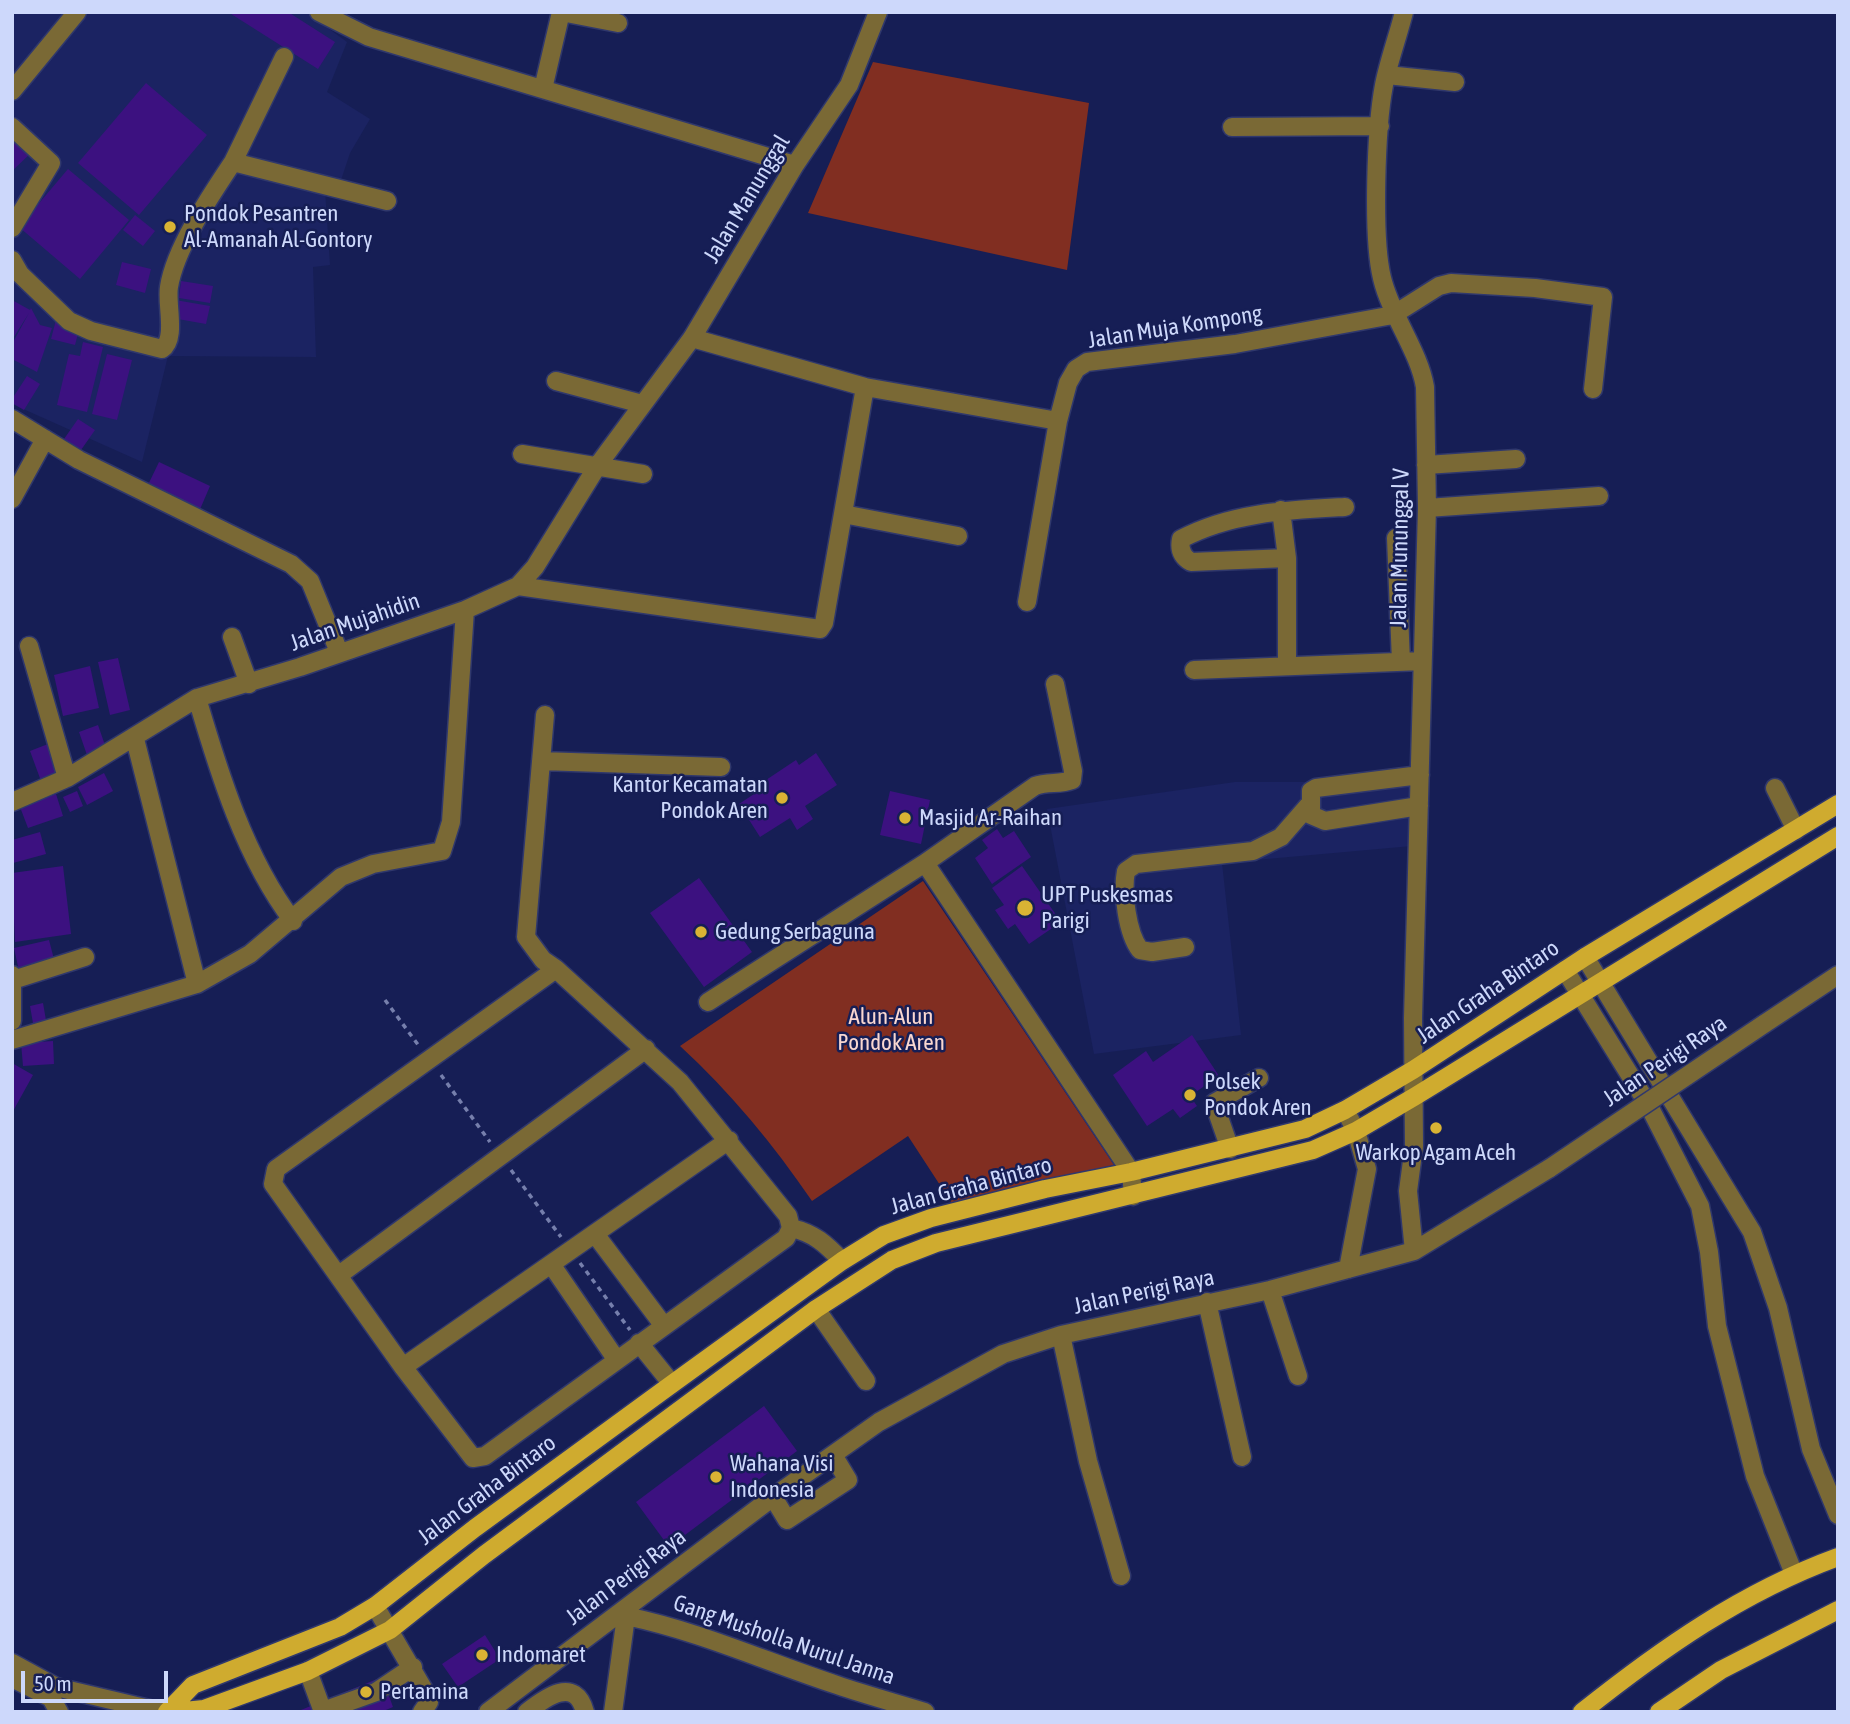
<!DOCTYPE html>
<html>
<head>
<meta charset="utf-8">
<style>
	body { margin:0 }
	#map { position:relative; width:1850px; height:1724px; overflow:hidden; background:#161e55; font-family:"Asap Condensed",sans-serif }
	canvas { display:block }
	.frame { position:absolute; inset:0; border:14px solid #cdd8fb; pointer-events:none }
	.scale { position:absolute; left:21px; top:1671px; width:147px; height:32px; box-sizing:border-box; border:4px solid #cdd8fb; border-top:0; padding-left:9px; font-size:21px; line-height:24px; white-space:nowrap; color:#cdd8fb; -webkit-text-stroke:5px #161e55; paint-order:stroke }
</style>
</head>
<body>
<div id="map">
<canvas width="1850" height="1724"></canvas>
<div class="frame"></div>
<div class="scale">50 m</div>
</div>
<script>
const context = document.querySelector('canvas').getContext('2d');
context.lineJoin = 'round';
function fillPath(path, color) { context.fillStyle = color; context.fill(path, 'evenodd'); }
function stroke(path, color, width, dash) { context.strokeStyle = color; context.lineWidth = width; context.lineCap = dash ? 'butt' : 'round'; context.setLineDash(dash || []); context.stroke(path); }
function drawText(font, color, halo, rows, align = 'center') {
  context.font = font + ' "Asap Condensed",sans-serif'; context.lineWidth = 5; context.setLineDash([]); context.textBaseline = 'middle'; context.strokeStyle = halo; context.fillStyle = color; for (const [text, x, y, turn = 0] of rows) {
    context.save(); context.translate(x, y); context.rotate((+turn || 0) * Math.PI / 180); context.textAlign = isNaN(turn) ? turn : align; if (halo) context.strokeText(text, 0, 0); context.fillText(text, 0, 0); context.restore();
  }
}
fillPath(new Path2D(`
	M12,12H306L347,42L327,92L370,119L350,153L339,186L325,190L330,265L313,267L316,357L168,356L142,462L12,404Z
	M1235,782H1410L1412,846L1222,863L1241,1035L1094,1054L1047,809Z`), '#1b2362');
fillPath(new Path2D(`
	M873,62L1089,103L1067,270L808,213Z
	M923,881L1114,1165L953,1205L908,1136L812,1201C773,1144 731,1093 680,1046Z`), '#812e21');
fillPath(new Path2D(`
	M228,12H288L335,42L318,69Z
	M146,83L207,135L139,215L78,163Z
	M12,131L32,152L12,171Z
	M68,169L129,220L80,279L19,227Z
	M135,215L155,231L143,246L123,230Z
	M122,262L151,269L145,293L116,285Z
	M181,281L213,286L210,303L179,298Z
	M12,300L30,310L31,308L40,325L52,328L37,372L12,359V344L29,313L12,340Z
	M175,300L210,306L206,324L172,318Z
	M56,320L80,326L75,345L51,339Z
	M83,342L103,347L87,412L57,405L69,354L80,356Z
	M107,354L132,360L117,420L92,414Z
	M27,376L40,384L24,410L12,403V399Z
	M78,419L95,430L81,450L64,439Z
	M159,462L210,486L198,514L146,489Z
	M118,658L130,710L110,715L98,662Z
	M90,666L99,708L63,716L54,675Z
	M98,725L106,748L87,755L79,732Z
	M48,744L59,774L41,781L30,751Z
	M816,753L837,785L805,806L813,819L797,830L790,818L760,837L739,804L757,792L754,788L796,760L799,765Z
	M104,773L113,791L87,805L78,787Z
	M77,791L83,806L70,812L63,797Z
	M890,791L930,800L921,844L880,835Z
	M56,794L63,816L28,828L20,807Z
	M997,829L1003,838L1014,831L1031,857L992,884L975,858L988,848L982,840Z
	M40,832L46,854L13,863L12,840Z
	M63,866L71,934L15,942L12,873Z
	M1022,866L1061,922L1029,944L1015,924L1008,929L995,910L1004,905L992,888Z
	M699,878L752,952L704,987L650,913Z
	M49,940L55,963L19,971L14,948Z
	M43,1003L47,1026L34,1029L30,1006Z
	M1192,1035L1219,1076L1190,1096L1197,1106L1180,1118L1173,1109L1147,1126L1113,1075L1146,1051L1153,1062Z
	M53,1041L54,1064L23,1066L21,1043Z
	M12,1063L33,1075L12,1113Z
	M764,1406L797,1451L669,1547L636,1502Z
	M485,1635L500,1659L458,1687L442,1664Z
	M382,1677L393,1707L381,1712H296Z`), '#3c1180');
const minor = new Path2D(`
	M319,12L369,37L795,165
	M561,12L618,23
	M1404,12C1398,36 1389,60 1384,85C1376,127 1372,237 1382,278C1391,316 1419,351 1425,387L1427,508L1413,1018L1414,1146L1408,1191L1414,1251
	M1387,75L1455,82
	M543,89L561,12
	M12,91L77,12
	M12,127L51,163L12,228
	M1232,127L1380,126
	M233,162L284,57
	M12,260L20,274L69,321L91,331L162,349C177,339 166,304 169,287C175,248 211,195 233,162L387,201
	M692,338L865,387L1058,421
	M556,381L642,404
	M12,419L79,460L291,564L310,581L339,652
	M522,454L643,474
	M1426,465L1516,459
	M12,499L45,439
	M1427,508L1599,496
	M1281,510L1287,558V664
	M843,514L958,536
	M1396,538L1401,662
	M1287,558L1191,562C1182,557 1179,549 1181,539C1232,512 1289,510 1345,507
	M518,586L820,629L824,623L865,387
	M1027,602L1058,421L1068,383L1076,369L1087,362L1235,344L1393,315L1439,286L1451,283L1535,288L1603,297L1593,389
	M232,637L249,684
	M29,646L67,778
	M1194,670L1422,661
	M197,698C219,773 245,858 293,921
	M545,715L526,937L543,960L556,969
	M135,739L197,984
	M541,761L721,767
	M1775,788L1796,830
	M12,802L67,778L197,698L300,667L465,610L518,586L535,567L598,465L692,338L795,165L849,85L878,12
	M1419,806L1325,821L1311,815V791L1316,788L1420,775
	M925,863L1131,1172L1133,1196
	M1185,947L1152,952L1140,950C1127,933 1122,892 1126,871L1136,864L1253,851L1281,837L1308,806
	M1585,957L1752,1232L1778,1308L1811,1449L1838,1515
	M556,969L680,1082L788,1216L791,1228L786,1238L485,1456L473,1458L403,1367L273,1184L276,1169Z
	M1565,970L1649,1106L1700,1206L1709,1252L1717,1326L1755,1476L1794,1574
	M12,975V1021
	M13,980L85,957
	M708,1002L925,863L1035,786C1048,781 1059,785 1072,780L1073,771L1055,684
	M1764,1024L1838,975
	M12,1040L197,984L250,954L341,877L373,864L442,851L451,822L465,610
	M1345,1110L1356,1131L1367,1169L1348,1269
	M1230,1149L1214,1103L1259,1078
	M791,1228C814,1233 826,1244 842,1261
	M595,1234L664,1326
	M551,1264L616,1359
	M339,1275L646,1049
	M1270,1290L1298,1376
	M1207,1302L1242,1457
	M816,1309L866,1381
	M1061,1335L1088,1461L1121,1576
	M639,1343L672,1384
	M403,1367L729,1140
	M773,1497L787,1520L848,1480L833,1455
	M375,1606L427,1695L429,1702L422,1712
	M626,1616C702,1632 764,1661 837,1685C866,1695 896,1703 925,1712
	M12,1663L56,1687L162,1712
	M308,1671L323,1712
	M12,1678L51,1698L59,1712
	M323,1711L376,1692L413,1667
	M488,1712L773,1497L879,1422L1003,1354L1061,1335L1270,1290L1414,1251L1550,1168
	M527,1712C545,1698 575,1675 585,1712
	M613,1712L626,1616L622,1611`);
const major = new Path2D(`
	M167,1712L193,1685L340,1627L375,1606L475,1528L672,1384L842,1261L884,1235L931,1218L1045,1189L1131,1172L1305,1129L1345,1110L1413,1070L1585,957L1838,804
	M174,1712L204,1709L308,1671L390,1630L484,1555L816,1309L892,1260L936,1243L1313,1150L1356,1131L1414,1097L1838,836
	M1582,1712C1661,1649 1742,1592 1838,1557
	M1659,1712L1721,1670L1838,1610`);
stroke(minor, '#30386c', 21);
stroke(major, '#30386c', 21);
stroke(new Path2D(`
	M385,1000L419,1046
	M441,1075L490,1142
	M511,1170L561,1237
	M580,1263L630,1330`), '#767fac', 3.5, [5, 5]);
stroke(minor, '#7a6935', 18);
stroke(major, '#cfab2f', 18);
const minorBridge = new Path2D(`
	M1550,1168L1764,1024`);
stroke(minorBridge, '#30386c', 21, []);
stroke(minorBridge, '#7a6935', 18);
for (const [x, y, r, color] of [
	[170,227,7,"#d9b334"],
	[782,798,7,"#d9b334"],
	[905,818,7,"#d9b334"],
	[1025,908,9,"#d9b334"],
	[701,932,7,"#d9b334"],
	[1190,1095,7,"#d9b334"],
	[1436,1128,7,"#d9b334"],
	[716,1477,7,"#d9b334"],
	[482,1655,7,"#d9b334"],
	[366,1692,7,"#d9b334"]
]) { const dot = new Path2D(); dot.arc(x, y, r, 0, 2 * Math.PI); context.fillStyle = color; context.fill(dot); stroke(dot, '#161e55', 2.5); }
drawText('23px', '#cdd8fb', '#161e55', [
	["Jalan Manunggal",747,199,-59],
	["Jalan Muja Kompong",1175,327,-9],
	["Jalan Mununggal V",1400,548,-89],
	["Jalan Mujahidin",355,622,-19],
	["Jalan Graha Bintaro",1488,992,-34],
	["Jalan Perigi Raya",1665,1061,-34],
	["Jalan Graha Bintaro",971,1186,-15],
	["Jalan Perigi Raya",1144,1292,-12],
	["Jalan Graha Bintaro",487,1490,-37],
	["Jalan Perigi Raya",626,1577,-37],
	["Gang Musholla Nurul Janna",784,1640,19]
]);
drawText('23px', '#cdd8fb', '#161e55', [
	["Pondok Pesantren",184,214],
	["Al-Amanah Al-Gontory",184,240],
	["Kantor Kecamatan",768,785,"right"],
	["Pondok Aren",768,811,"right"],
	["Masjid Ar-Raihan",919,818],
	["UPT Puskesmas",1041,895],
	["Parigi",1041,921],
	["Gedung Serbaguna",715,932],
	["Polsek",1204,1082],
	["Pondok Aren",1204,1108],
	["Warkop Agam Aceh",1436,1153,"center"],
	["Wahana Visi",730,1464],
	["Indonesia",730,1490],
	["Indomaret",496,1655],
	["Pertamina",380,1692]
], 'left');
drawText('23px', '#f9d7d0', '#161e55', [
	["Alun-Alun",891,1017],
	["Pondok Aren",891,1043]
]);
</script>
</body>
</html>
